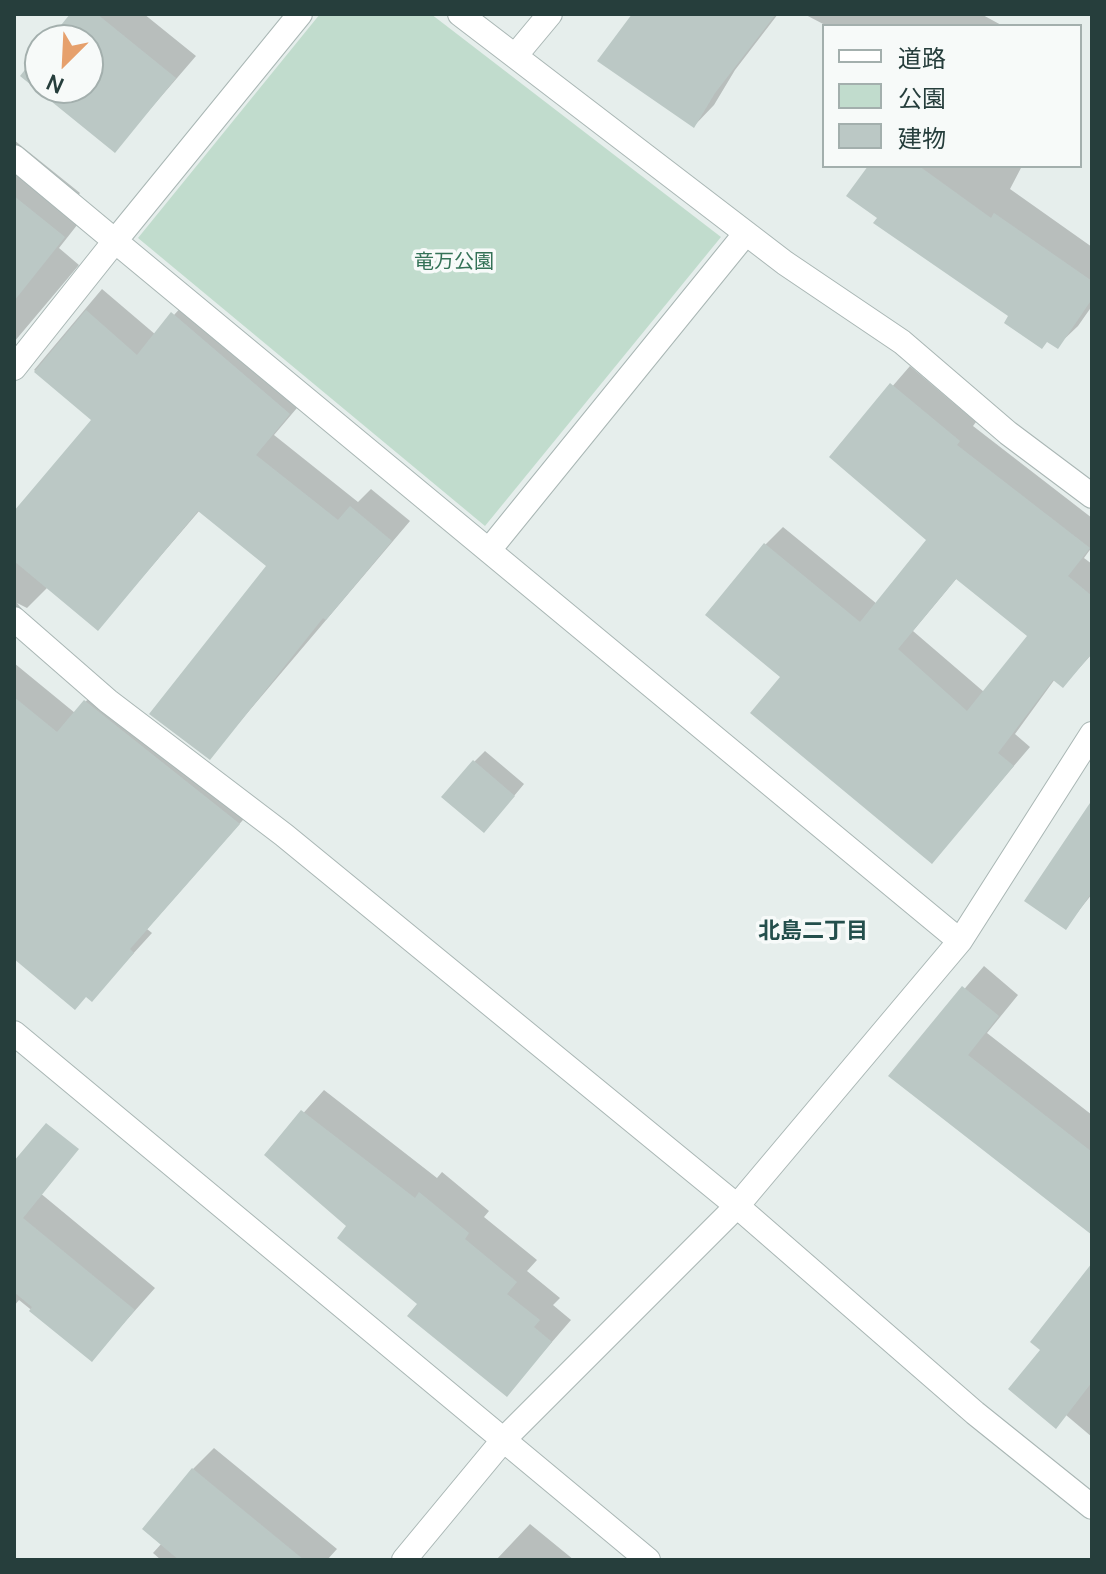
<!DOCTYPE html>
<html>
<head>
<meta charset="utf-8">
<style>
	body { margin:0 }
	#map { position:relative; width:1106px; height:1574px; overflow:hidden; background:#e6eeec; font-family:Manrope,"Noto Sans JP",sans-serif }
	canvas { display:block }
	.frame { position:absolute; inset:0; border:16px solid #263e3c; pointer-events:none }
	.legend { position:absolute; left:822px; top:24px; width:260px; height:144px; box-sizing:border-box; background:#f7faf9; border:2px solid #a3afad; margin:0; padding:10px 14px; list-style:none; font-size:24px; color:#263e3c }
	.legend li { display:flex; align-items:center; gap:16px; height:40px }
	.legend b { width:40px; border:2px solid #a3afad }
	.north { position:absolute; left:24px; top:24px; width:80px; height:80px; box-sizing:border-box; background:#f7faf9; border:2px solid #a3afad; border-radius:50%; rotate:204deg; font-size:22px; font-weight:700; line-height:32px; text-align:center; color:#263e3c }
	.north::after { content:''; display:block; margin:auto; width:28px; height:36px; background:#e6a06c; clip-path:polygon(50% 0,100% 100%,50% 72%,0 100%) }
</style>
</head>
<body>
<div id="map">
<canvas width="1106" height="1574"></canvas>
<div class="frame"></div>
<ul class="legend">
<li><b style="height:10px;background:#fff"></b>道路</li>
<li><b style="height:22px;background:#c1dccd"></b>公園</li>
<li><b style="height:22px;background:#bbc8c5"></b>建物</li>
</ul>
<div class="north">N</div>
</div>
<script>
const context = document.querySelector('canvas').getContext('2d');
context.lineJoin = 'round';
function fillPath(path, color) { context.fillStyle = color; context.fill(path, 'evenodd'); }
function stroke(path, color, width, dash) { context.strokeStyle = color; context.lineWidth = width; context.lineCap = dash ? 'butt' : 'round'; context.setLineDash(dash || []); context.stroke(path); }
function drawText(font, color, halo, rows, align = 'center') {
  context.font = font + ' Manrope,"Noto Sans JP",sans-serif'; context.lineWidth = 7; context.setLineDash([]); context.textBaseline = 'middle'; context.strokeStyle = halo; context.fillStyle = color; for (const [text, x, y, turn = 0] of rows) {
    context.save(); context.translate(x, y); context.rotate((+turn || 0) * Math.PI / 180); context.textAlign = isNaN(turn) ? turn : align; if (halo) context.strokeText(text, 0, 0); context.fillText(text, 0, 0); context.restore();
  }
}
fillPath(new Path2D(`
	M320,14H431L721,237L485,526L138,238Z`), '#c1dccd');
fillPath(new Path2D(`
	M73,14H144L196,56L115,150L23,76L40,54V88H88V40H52Z
	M635,14H778L735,70L714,105L694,126Z
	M804,14H981L1003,26H827Z
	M14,140L80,193L71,204L85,215L59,248L79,265L14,342Z
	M870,166H1022L1010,189L1092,247V306L1078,326L1057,346L879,218Z
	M102,289L156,335L192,295L308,395L274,435L358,502L371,489L410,521L210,757L269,566L200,510L98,629L48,587L27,608L17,603L25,613L14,627V513L94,420L34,370Z
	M910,366L976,422L973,426L1092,518V547L1084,558L1092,564V654L1063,686L1055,679L1015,734L1030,747L932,862L782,677L765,545L783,527L877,604L929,539L832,456ZM957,578L1030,636L984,692L913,631Z
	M14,663L75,713L104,682L257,804L147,929L152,933L92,999L14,956Z
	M485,751L524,784L494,820L474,762Z
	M1092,804V894L1066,927Z
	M984,966L1018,995L987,1033L1092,1115V1232L891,1075Z
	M324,1090L437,1178L442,1172L489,1211L484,1217L537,1260L527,1271L560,1298L553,1305L571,1320L507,1394L348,1226L266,1155Z
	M22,1178L155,1288L92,1359L19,1300L14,1306V1187Z
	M1092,1266V1437L1066,1415L1043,1350Z
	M214,1448L337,1549L327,1560H161L153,1553L162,1543L193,1469Z
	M530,1524L574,1560H496Z`), '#0003');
fillPath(new Path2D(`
	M70,14H97L176,78L115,153L20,76L40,51V88H88V40H49Z
	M632,14H776L715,93L694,128L597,61Z
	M868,166H919L991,218L994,213L1092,281V299L1058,349L1047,342L1042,349L1004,323L1008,316L873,223L877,218L846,196Z
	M14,196L65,237L14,301Z
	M86,310L137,355L171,312L290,414L256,455L338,520L350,506L392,541L326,620L323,618L210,760L149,714L266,566L198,511L98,631L14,561V511L91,420L34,372Z
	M890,383L960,441L957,445L1090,548L1068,576L1092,596V653L1063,688L1053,680L998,753L1014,766L932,864L750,713L780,677L705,615L764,543L860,622L926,540L829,457ZM956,579L1027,636L967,711L898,649Z
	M14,697L57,732L84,700L240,824L130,949L134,953L92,1002L86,997L75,1010L14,959Z
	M473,760L515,796L484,833L441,797Z
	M1092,800V892L1066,930L1024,901Z
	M962,986L999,1016L968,1055L1092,1152V1235L888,1076Z
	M301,1110L415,1198L419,1192L469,1233L465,1239L517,1282L507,1294L540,1320L534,1327L552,1342L507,1397L407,1316L417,1304L337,1238L346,1226L264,1155Z
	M46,1123L79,1149L23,1218L135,1310L92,1362L29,1311L32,1307L14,1292V1161Z
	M1092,1263V1382L1056,1429L1008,1389L1040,1350L1030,1342Z
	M192,1468L304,1560H179L142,1529Z`), '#bbc8c5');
const street = new Path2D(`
	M460,14L785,263L902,342L1008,433L1092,496
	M515,56L550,14
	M14,157L115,241L300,14
	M14,368L115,241L960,941L1092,734
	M489,550L746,233
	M14,619L108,701L284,835L737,1206L975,1413L1092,1507
	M14,1033L648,1560
	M404,1560L505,1438L737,1206L960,941`);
stroke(street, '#a9b6b4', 26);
stroke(street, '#fff', 24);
drawText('20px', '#347257', '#f7faf9', [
	["竜万公園",454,262]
]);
drawText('bold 22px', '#244f4c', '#f7faf9', [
	["北島二丁目",813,932]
]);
</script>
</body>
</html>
